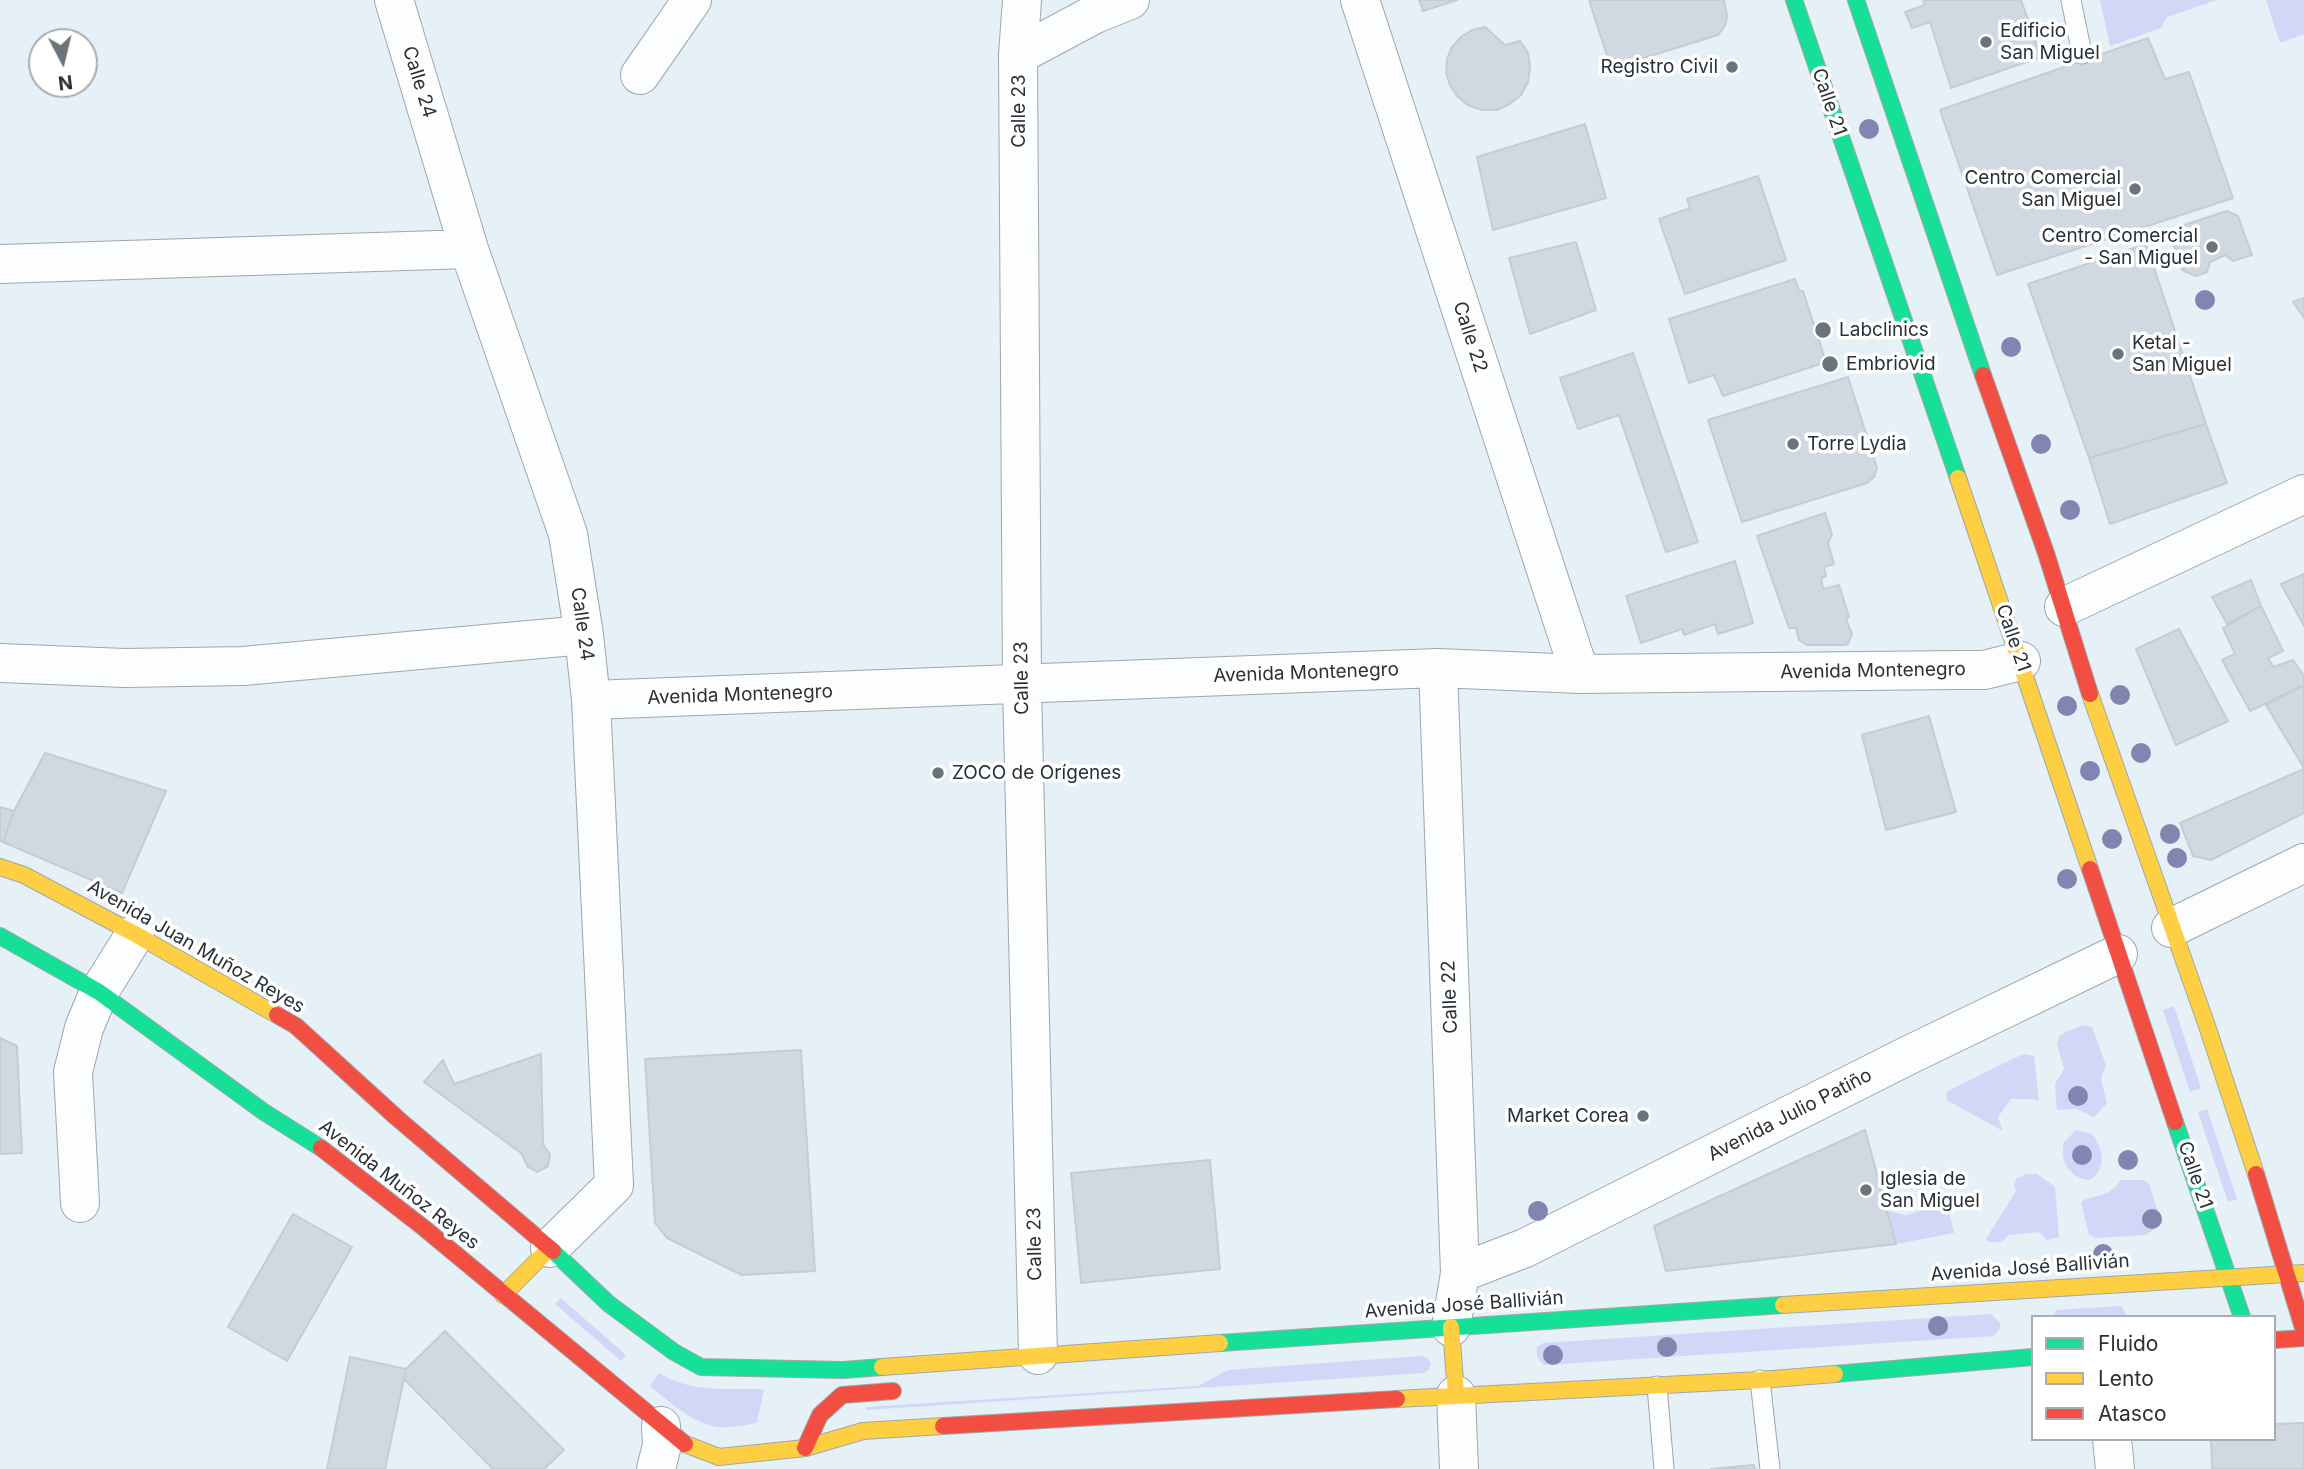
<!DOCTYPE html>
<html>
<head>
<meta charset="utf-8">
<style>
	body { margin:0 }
	#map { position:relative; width:2304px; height:1469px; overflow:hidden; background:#e5f0f7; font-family:Inter,sans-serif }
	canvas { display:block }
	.legend { position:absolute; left:2031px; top:1315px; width:245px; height:126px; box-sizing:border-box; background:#fff; border:2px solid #aaadaf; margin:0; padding:9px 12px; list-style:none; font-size:21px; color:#2a3136 }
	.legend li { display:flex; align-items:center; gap:14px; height:35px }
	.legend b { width:35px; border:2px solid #aaadaf }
	.north { position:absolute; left:28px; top:28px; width:70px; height:70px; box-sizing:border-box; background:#fff; border:2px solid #aaadaf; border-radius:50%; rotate:173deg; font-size:19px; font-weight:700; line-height:28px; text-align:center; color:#2a3136 }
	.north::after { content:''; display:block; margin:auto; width:24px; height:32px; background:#6b747a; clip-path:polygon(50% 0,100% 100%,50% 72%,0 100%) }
</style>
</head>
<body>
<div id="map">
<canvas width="2304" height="1469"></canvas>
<ul class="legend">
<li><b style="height:9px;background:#16e098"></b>Fluido</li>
<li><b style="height:9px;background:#ffcf43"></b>Lento</li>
<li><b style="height:9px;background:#f24e42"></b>Atasco</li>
</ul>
<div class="north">N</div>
</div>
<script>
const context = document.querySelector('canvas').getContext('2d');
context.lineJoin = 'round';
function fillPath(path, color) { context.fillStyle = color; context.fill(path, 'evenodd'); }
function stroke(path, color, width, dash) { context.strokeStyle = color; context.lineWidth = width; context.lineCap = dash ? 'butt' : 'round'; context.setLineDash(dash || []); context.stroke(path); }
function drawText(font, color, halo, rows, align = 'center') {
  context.font = font + ' Inter,sans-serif'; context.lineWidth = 7; context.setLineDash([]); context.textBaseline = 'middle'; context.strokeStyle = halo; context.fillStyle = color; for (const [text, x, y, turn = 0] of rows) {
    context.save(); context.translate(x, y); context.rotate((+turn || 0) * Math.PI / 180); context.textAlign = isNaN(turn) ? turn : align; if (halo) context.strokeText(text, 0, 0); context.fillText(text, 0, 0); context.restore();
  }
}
fillPath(new Path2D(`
	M2100,0H2217L2167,17L2161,28L2110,46Z
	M2266,0H2304V34L2280,43Z
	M2174,1006L2201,1088L2190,1092L2163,1010Z
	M2082,1025L2092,1027L2106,1065L2101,1079L2107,1103L2094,1117L2077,1109L2057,1110L2055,1084L2064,1069L2057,1044L2060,1035Z
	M2023,1054L2034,1056L2039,1101L2033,1099H2011L1998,1117L2003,1131L1948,1101L1946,1095L1948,1091Z
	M2207,1109L2237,1199L2228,1202L2198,1112Z
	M2076,1130L2092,1134C2104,1150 2107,1168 2090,1180C2070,1179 2059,1161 2064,1142Z
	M2027,1174H2037L2055,1187L2059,1237L2047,1240L2039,1232L2008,1235L2002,1242H1988L1986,1239L2016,1191L2014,1184L2017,1178Z
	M2121,1180H2144L2149,1184L2160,1219L2155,1229L2146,1235L2096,1238L2089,1235L2081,1202C2095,1193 2107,1200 2121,1180Z
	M1947,1202L1954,1233L1896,1244L1887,1211L1907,1215Z
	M561,1298L626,1355L621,1361L555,1304Z
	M2121,1306L2128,1317H2052L2057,1310Z
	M1991,1314L2001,1324L1998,1331L1993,1336L1544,1365C1538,1359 1536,1356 1537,1347L1543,1343Z
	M1421,1356L1427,1358L1431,1364L1428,1370L1423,1373L866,1410L867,1407L1198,1386L1228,1370Z
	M659,1373C693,1394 727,1388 764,1389L757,1423C744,1425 731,1428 718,1427C694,1424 668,1401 650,1386Z`), '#d1d7f6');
const building = new Path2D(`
	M1419,0H1457L1423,11Z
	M1589,0H1724L1727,16L1725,26L1718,35L1611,68Z
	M1923,0H2021L2041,57L1951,88L1930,22L1912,28L1905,12L1925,5Z
	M1485,27L1505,45L1520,41L1528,53L1530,67L1528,82L1521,95L1510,104L1497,110H1482L1468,105L1457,96L1450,85L1446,73L1447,59L1452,47L1461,37L1472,30Z
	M2148,38L2165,79L2189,72L2233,198L1997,275L1940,110Z
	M1585,124L1606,198L1493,230L1477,157Z
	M1758,176L1786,260L1685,294L1659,219L1690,208L1687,199Z
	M2227,211L2238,216L2252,255L2233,261L2225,255L2210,262L2207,272L2196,276L2182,270L2172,240L2178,227Z
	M1576,242L1596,310L1530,334L1509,258Z
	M2146,244L2206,424L2089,458L2028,284Z
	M1795,279L1799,291H1803L1826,362L1723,396L1714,375L1689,383L1669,319Z
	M2304,298V318L2293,302Z
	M1633,353L1698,542L1666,552L1619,415L1578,429L1560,378Z
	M1848,377L1877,468L1874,477L1867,483L1742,522L1708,420Z
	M2206,424L2227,483L2110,524L2089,458Z
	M1825,513L1832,534L1828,543L1834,564L1824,567L1826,576L1821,578L1823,589L1839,585L1849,617L1846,619L1852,634L1848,644L1844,645H1807L1799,640L1796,628H1789L1757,536Z
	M1735,561L1753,623L1718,634L1715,624L1684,635L1682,629L1641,643L1626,596Z
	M2304,574V626L2281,584Z
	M2251,580L2261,606L2227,624L2212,597Z
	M2261,606L2283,651L2268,658L2273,667L2293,660L2304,676V685L2250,711L2222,660L2235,654L2223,628Z
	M2179,629L2228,721L2176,745L2136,649Z
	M2304,685V768L2266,705Z
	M1929,716L1956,812L1886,830L1862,735Z
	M45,753L166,791L122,893L3,842L14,811Z
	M2304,769V813L2211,860L2193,856L2180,823Z
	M0,807L14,811L3,842L0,841Z
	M0,1038L17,1046L22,1153L0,1154Z
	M801,1050L815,1271L742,1275L667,1238L655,1223L645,1059Z
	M541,1054L543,1144L550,1154L548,1166L537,1172L528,1167L521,1153L424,1082L443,1060L454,1084Z
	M1865,1130L1896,1244L1666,1271L1654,1226Z
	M1210,1160L1220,1269L1081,1283L1071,1173Z
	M293,1214L352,1247L287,1361L228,1327Z
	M445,1331L564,1450L544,1469H493L404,1379L406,1369Z
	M350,1357L406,1369L385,1469H327Z
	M2304,1423V1469H2212L2211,1439H2274V1424Z
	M1754,1465L1755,1469H1711Z`);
fillPath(building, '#d0d8e2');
stroke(building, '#c5ccd3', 2);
const lane = new Path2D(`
	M2071,0L2082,54
	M1760,1380L1770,1469
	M1657,1386L1664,1469`);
const street = new Path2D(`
	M394,0L469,249L568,534L584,635L591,700L614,1185L550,1248
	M1022,0L1018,55L1022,685L1038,1355
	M1360,0L1580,674
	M1018,55L1095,14L1130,0
	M640,75L692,0
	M0,264L469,249
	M2064,607L2304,494
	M0,663L125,668L243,666L584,635
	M1438,668L1460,1273L1451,1327
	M591,700L1438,668L1580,674L1958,670H1984L2021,661
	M2171,928L2304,863
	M80,1203L73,1072L84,1028L99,992L135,934
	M1460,1273L1525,1248L1911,1054L2118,954
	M1456,1395L1459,1469
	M2112,1439L2115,1469
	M656,1469L662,1445L661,1426`);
const fast = new Path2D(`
	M1794,0L1958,478
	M1856,0L1983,375
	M0,936L99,992L264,1112L321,1148
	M2175,1122L2242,1317
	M553,1251L609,1304L674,1352L701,1367L843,1370L882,1367
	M1220,1343L1783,1305
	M1835,1374L2033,1357`);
const slow = new Path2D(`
	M1958,478L2090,869
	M2090,694L2207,1026L2256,1174
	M0,867L24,875L135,934L277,1015
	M503,1295L550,1248
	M1783,1305L2304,1273
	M1451,1327L1456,1395
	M882,1367L1220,1343
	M1397,1399L1760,1380L1835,1374
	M685,1444L719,1457L805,1448L863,1431L943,1426`);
const jam = new Path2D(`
	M1983,375L2046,553L2090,694
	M2090,869L2175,1122
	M277,1015L296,1026L397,1118L553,1251
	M321,1148L424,1228L685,1444
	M2256,1174L2304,1331
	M2274,1340L2304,1338
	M943,1426L1397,1399
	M805,1448L820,1415L842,1395L893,1391`);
stroke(lane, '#9fa7ac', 21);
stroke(street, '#9fa7ac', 40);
stroke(fast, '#9fa7ac', 18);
stroke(slow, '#9fa7ac', 18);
stroke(jam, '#9fa7ac', 18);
stroke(lane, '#fbfdfe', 19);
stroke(street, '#fbfdfe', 38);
stroke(fast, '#16e098', 16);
stroke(slow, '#ffcf43', 16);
stroke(jam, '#f24e42', 16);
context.fillStyle = '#8384b0';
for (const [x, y] of [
	[1869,129],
	[2205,300],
	[2011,347],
	[2041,444],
	[2070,510],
	[2120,695],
	[2067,706],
	[2141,753],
	[2090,771],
	[2170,834],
	[2112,839],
	[2177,858],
	[2067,879],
	[2078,1096],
	[2082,1155],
	[2128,1160],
	[1538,1211],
	[2152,1219],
	[2103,1254],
	[1938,1326],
	[1667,1347],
	[1553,1355]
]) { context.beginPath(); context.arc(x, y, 10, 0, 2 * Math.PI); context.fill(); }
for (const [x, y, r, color] of [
	[1986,42,7,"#6b747a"],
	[1732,67,7,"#6b747a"],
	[2135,189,7,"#6b747a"],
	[2212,247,7,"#6b747a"],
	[1823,330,9,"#6b747a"],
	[2118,354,7,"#6b747a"],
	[1830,364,9,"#6b747a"],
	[1793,444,7,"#6b747a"],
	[938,773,7,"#6b747a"],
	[1643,1116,7,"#6b747a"],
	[1866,1190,7,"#6b747a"]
]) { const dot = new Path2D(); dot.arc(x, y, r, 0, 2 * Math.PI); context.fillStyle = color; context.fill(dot); stroke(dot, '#fff', 2.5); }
drawText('19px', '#2a3136', '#fff', [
	["Edificio",2000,31],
	["San Miguel",2000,53],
	["Registro Civil",1718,67,"right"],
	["Centro Comercial",2121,178,"right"],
	["San Miguel",2121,200,"right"],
	["Centro Comercial",2198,236,"right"],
	["- San Miguel",2198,258,"right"],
	["Labclinics",1839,330],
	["Ketal -",2132,343],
	["San Miguel",2132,365],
	["Embriovid",1846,364],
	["Torre Lydia",1807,444],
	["ZOCO de Orígenes",952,773],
	["Market Corea",1629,1116,"right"],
	["Iglesia de",1880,1179],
	["San Miguel",1880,1201]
], 'left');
drawText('19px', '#2a3136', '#fff', [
	["Calle 24",419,82,73],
	["Calle 21",1829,102,71],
	["Calle 23",1019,111,-90],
	["Calle 22",1470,337,72],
	["Calle 24",582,624,82],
	["Calle 21",2013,638,71],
	["Avenida Montenegro",1873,671,-1],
	["Avenida Montenegro",1306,673,-2],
	["Calle 23",1022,678,-91],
	["Avenida Montenegro",740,695,-2],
	["Avenida Juan Muñoz Reyes",196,947,30],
	["Calle 22",1450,997,-92],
	["Avenida Julio Patiño",1790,1115,-27],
	["Calle 21",2195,1175,71],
	["Avenida Muñoz Reyes",399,1185,38],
	["Calle 23",1035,1244,-91],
	["Avenida José Ballivián",2030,1268,-4],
	["Avenida José Ballivián",1464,1305,-4]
]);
</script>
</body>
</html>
